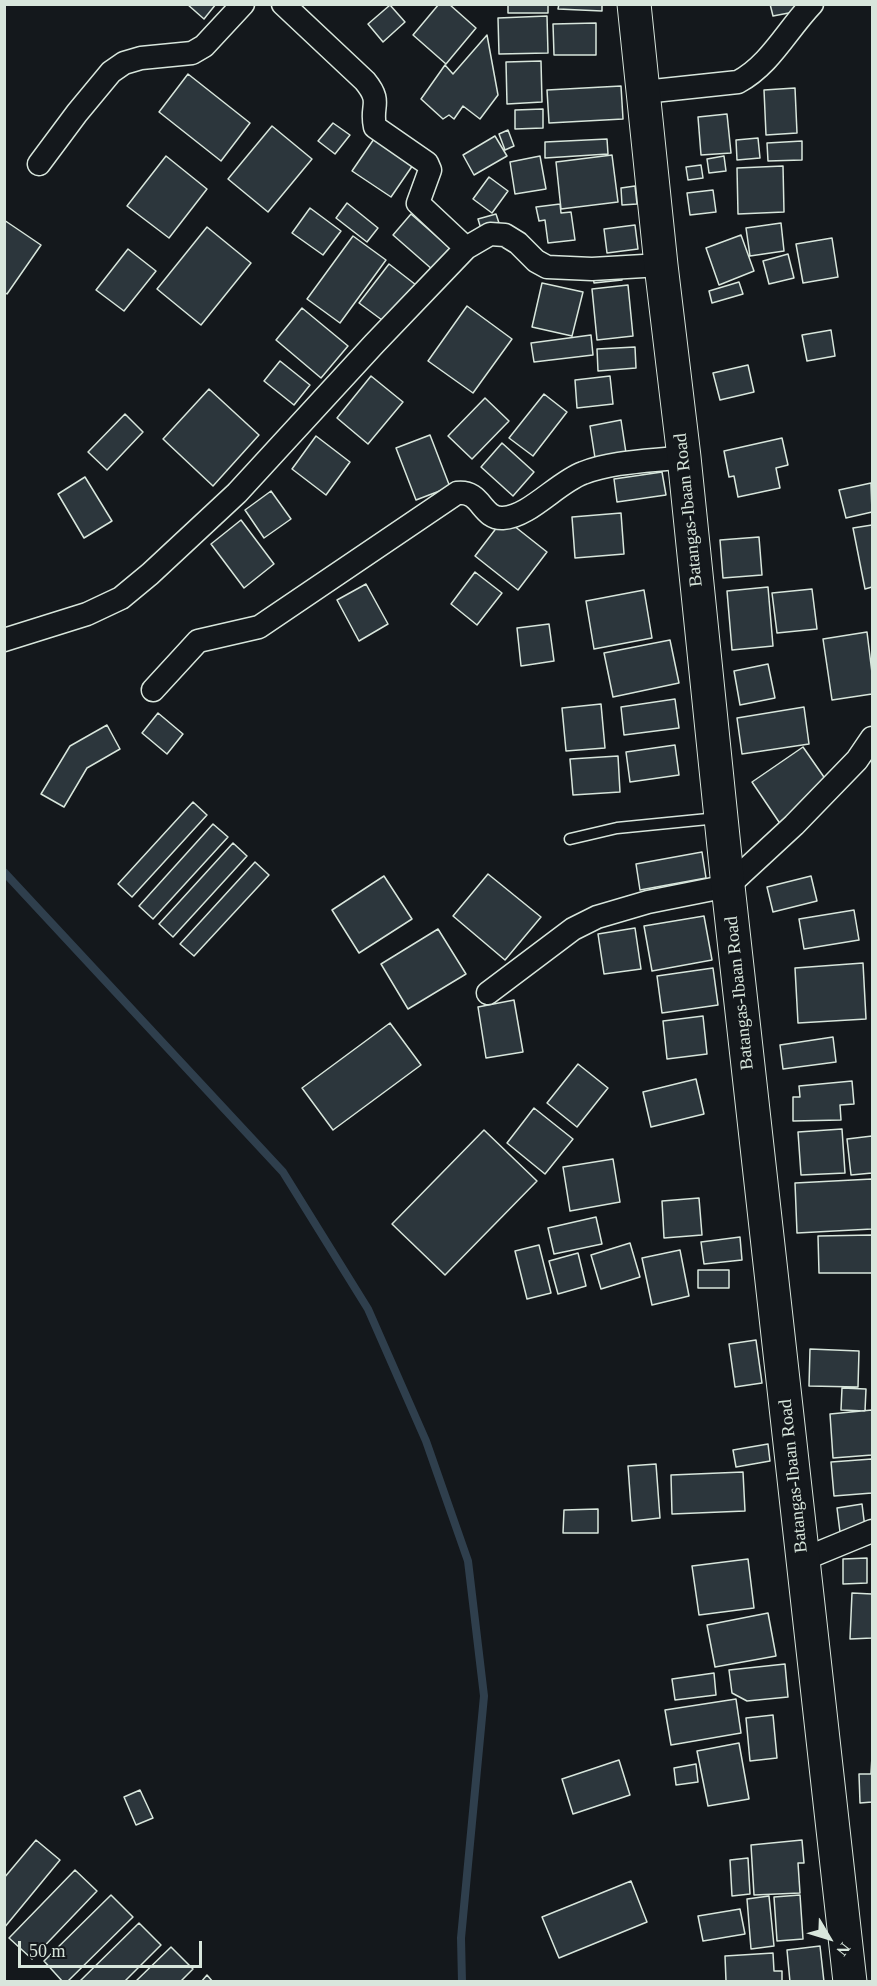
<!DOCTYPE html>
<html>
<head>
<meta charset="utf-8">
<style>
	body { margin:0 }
	#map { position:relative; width:877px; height:1986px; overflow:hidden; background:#14181c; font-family:"Times New Roman",serif }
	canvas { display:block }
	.frame { position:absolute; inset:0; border:6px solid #d8e6dc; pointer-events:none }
	.north { position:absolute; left:799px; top:1908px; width:60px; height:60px; -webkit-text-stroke:4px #14181c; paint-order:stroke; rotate:128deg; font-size:16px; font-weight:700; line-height:24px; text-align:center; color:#d8e6dc }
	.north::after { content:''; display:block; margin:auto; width:21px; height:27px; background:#d8e6dc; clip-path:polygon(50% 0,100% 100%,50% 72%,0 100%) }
	.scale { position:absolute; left:18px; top:1941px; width:184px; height:27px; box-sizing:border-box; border:3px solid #d8e6dc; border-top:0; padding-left:8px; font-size:18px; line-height:21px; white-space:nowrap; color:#d8e6dc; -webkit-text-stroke:4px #14181c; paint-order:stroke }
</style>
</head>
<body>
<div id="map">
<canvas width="877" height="1986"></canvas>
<div class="frame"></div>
<div class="north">N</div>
<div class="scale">50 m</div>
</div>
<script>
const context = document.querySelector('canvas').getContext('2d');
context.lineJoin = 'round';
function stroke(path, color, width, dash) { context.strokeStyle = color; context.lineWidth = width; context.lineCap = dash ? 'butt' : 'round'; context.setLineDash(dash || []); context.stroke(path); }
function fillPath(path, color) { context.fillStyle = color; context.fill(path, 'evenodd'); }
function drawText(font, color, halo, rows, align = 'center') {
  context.font = font + ' "Times New Roman",serif'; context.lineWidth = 4.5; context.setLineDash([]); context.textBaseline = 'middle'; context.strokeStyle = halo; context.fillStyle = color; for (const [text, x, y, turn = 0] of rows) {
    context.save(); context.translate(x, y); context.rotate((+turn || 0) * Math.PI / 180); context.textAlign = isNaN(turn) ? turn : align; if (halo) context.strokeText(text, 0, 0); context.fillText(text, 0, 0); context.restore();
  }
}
stroke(new Path2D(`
	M4,872L283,1172L368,1309L426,1441L468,1561L484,1696L461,1938L462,1982`), '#2f3f4d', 8);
const building = new Path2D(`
	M187,4H216L204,19Z
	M439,4H449L476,28L446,64L413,35Z
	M508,4H548V13H508Z
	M559,4H602V11L558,9Z
	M770,4H819L820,7L773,16Z
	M390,5L405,22L383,42L368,24Z
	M547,16L548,53L499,54L498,18Z
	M596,23V55H554L553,24Z
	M487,35L498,95L480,119L463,106L454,119L449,115L443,119L421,99L445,65L453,74Z
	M541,61L542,102L507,104L506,62Z
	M188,74L250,123L221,161L159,112Z
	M621,86L623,119L549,123L547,90Z
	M795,88L797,133L766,135L764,90Z
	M543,109V128L515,129V110Z
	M727,114L731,153L701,155L698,117Z
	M333,123L350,135L335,154L318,141Z
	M272,126L312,159L268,212L228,179Z
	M508,130L514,146L505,150L499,134Z
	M376,136L415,162L391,197L352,171Z
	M495,136L507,156L474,175L463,155Z
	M758,138L760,158L737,160L736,140Z
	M607,139L608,154L545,158V142Z
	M802,141V160L768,161L767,143Z
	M612,155L618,202L561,209L556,162Z
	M166,156L207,189L169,238L127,206Z
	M540,156L546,189L515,194L510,162Z
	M724,156L726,171L709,173L707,159Z
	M701,165L703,178L688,180L686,167Z
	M783,166L784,212L738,214L737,168Z
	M489,177L508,191L492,213L473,199Z
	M635,186L637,204L622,205L621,188Z
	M713,190L716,212L690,215L687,193Z
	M347,203L378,228L367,242L336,218Z
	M560,204L561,213L571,212L575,240L548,243L545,220L539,221L536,207Z
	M310,208L341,231L323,255L292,233Z
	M411,214L451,249L433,270L393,235Z
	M496,214L499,223L481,229L478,219Z
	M4,220L41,245L7,294L4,292Z
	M781,223L784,251L750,256L746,228Z
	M635,225L638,249L607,253L604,229Z
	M207,227L251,263L201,325L157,289Z
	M741,235L754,271L719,285L706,248Z
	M353,236L386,260L340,323L307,299Z
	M832,238L838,277L803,283L796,244Z
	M128,249L156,271L124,311L96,290Z
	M788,254L794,278L769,284L763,261Z
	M389,264L416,285L386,323L359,303Z
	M620,266L622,280L594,283L592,270Z
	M739,282L743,294L712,303L709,291Z
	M542,283L583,292L572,336L532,327Z
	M628,285L633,336L597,340L592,289Z
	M467,306L512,339L473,393L428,361Z
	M302,308L348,346L321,378L276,340Z
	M831,330L835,356L807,361L802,335Z
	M591,335L593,355L534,362L531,343Z
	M635,347L636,368L598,371L597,349Z
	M280,361L310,385L294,405L264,381Z
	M748,365L754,392L720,400L713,373Z
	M371,376L403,402L368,444L337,418Z
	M610,376L613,404L577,408L575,380Z
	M209,389L259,435L213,486L163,439Z
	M544,394L567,412L533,456L509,438Z
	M485,398L509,421L472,459L448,436Z
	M125,414L143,432L107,470L88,452Z
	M621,420L626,453L595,458L590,426Z
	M430,435L450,487L416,500L396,448Z
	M316,436L350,462L326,495L292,469Z
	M782,438L788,465L776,468L780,488L738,497L734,476L729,477L724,451Z
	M502,443L534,472L513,496L481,467Z
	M662,472L666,495L617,502L614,479Z
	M85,477L112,521L84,538L58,494Z
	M871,483L872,512L846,518L839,490Z
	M271,491L291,519L264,538L245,510Z
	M621,513L624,554L575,558L572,517Z
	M504,518L547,552L518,590L475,556Z
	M241,520L274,564L244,588L211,544Z
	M872,525V587L865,589L853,528Z
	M759,537L762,575L723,578L720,540Z
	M475,572L502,593L477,625L451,604Z
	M366,584L388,624L359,641L337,600Z
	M768,587L773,646L732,650L727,591Z
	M812,589L817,629L777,633L772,593Z
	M644,590L652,638L594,649L586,601Z
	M549,624L554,661L521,666L517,628Z
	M867,632L872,673V694L832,700L823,639Z
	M670,640L679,683L613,697L604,653Z
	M768,664L775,698L740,705L734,671Z
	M675,699L679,728L624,735L621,707Z
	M601,704L605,748L566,751L562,708Z
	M804,707L809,744L742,754L737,718Z
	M158,713L183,734L167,754L142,733Z
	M107,725L120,749L87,768L64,807L41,794L70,746Z
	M675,745L679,775L630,782L626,752Z
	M803,747L833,790L781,825L752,782Z
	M618,756L620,792L573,795L570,759Z
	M193,802L207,815L132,897L118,884Z
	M213,824L228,837L153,919L139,906Z
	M233,843L247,856L173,937L159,924Z
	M702,852L706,878L640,890L636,864Z
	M255,862L269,875L194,956L180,944Z
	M488,874L541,917L505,960L453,916Z
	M384,876L412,919L359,953L332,910Z
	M811,876L817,901L773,912L767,887Z
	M854,910L859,940L804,949L799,919Z
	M704,916L712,960L652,971L644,926Z
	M635,928L641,969L604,974L598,934Z
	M438,929L466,974L408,1009L381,964Z
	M863,963L866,1019L798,1023L795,968Z
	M713,968L718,1005L662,1013L657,976Z
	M514,1000L523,1052L486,1058L478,1007Z
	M703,1016L707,1054L667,1059L663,1021Z
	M390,1023L421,1065L333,1130L302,1088Z
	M833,1037L836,1062L783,1069L780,1045Z
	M578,1064L608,1088L577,1127L547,1103Z
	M696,1079L704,1114L651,1127L643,1092Z
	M852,1081L854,1104L840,1105L841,1120L793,1121V1097H800L799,1086Z
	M534,1108L573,1139L545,1174L507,1143Z
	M842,1129L845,1173L801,1175L798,1132Z
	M484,1130L537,1181L445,1275L392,1224Z
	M872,1136V1173L851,1175L847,1139Z
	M613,1159L620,1202L570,1211L563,1167Z
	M872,1179V1229L797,1233L795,1183Z
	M699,1198L702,1235L664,1238L662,1201Z
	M596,1217L602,1244L554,1254L548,1228Z
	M872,1235V1273H819L818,1236Z
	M740,1237L742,1260L704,1264L701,1242Z
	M630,1243L640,1277L601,1289L591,1255Z
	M539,1245L551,1293L527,1299L515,1251Z
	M680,1250L689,1296L652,1305L642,1258Z
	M578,1253L586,1286L558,1294L549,1261Z
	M698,1270H729V1288H698Z
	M756,1340L762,1383L735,1387L729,1344Z
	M810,1349L859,1351L858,1387L809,1386Z
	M842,1388L866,1389L865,1411L841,1410Z
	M872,1410V1455L833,1458L830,1414Z
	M768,1444L770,1461L736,1467L733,1450Z
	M872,1459V1493L834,1496L831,1462Z
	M656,1464L660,1518L632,1521L628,1466Z
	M743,1472L745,1511L672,1514L671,1475Z
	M862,1504L865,1528L840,1532L837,1508Z
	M598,1509V1533H563L564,1510Z
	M867,1558V1583L843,1584V1559Z
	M748,1559L754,1608L699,1615L692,1566Z
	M852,1593L872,1594V1638L850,1639Z
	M768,1613L776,1656L715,1667L707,1625Z
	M785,1664L788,1697L747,1701L732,1693L729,1670Z
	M714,1673L716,1695L675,1700L672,1679Z
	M736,1699L741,1733L671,1745L665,1710Z
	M773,1715L777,1758L750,1761L746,1718Z
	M739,1743L749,1799L708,1806L697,1751Z
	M872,1756V1802L860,1803L859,1774H871Z
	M619,1760L630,1795L573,1814L562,1779Z
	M696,1764L698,1782L676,1785L674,1768Z
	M140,1790L153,1818L136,1825L124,1797Z
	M36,1840L60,1860L4,1928V1878Z
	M802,1840L804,1863H798L800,1893L754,1895L751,1845Z
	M748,1858L750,1894L732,1896L730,1860Z
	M75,1870L97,1891L32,1959L9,1938Z
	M631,1881L647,1922L559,1958L542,1917Z
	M111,1895L133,1917L67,1982H63L44,1961Z
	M800,1895L803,1939L777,1941L774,1897Z
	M769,1896L774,1946L751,1949L747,1899Z
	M740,1909L745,1934L703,1941L698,1916Z
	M139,1923L161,1945L124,1982H79Z
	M820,1946L824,1982H790L787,1950Z
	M171,1947L193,1969L180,1982H135Z
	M773,1953L774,1971H782V1982L726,1981L725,1956Z
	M207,1975L213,1982H201Z`);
fillPath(building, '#2c363c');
stroke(building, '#d8e6dc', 1.5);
const service = new Path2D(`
	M570,839L617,828L718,818`);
const minor = new Path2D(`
	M283,4L365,81C383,103 370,105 375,127L427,163L430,170L418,203L466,248
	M644,92L738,82C770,65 787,30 812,4
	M39,164L77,113L111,72L124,63L141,58L192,53L204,46L243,4
	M4,640L87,614L121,598L150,574L237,493L374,344L466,248L490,234L505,235L518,243L536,261L547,267L592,269L661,265
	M153,690L198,641L259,627L457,493C482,490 481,519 503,518C529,517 558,482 583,473C613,461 653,461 684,457
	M488,993L573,929L597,917L648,902L728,886L794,825L857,760L872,738
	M804,1559L872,1531`);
const primary = new Path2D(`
	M634,4L661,265L684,457L728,886L850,1982`);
stroke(service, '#d8e6dc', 13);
stroke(minor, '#d8e6dc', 25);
stroke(primary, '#d8e6dc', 35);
stroke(service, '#14181c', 10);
stroke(minor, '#14181c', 22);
stroke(primary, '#14181c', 33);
drawText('18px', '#d8e6dc', '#14181c', [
	["Batangas-Ibaan Road",689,510,-96],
	["Batangas-Ibaan Road",740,993,-96],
	["Batangas-Ibaan Road",794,1476,-96]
]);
</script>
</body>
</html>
